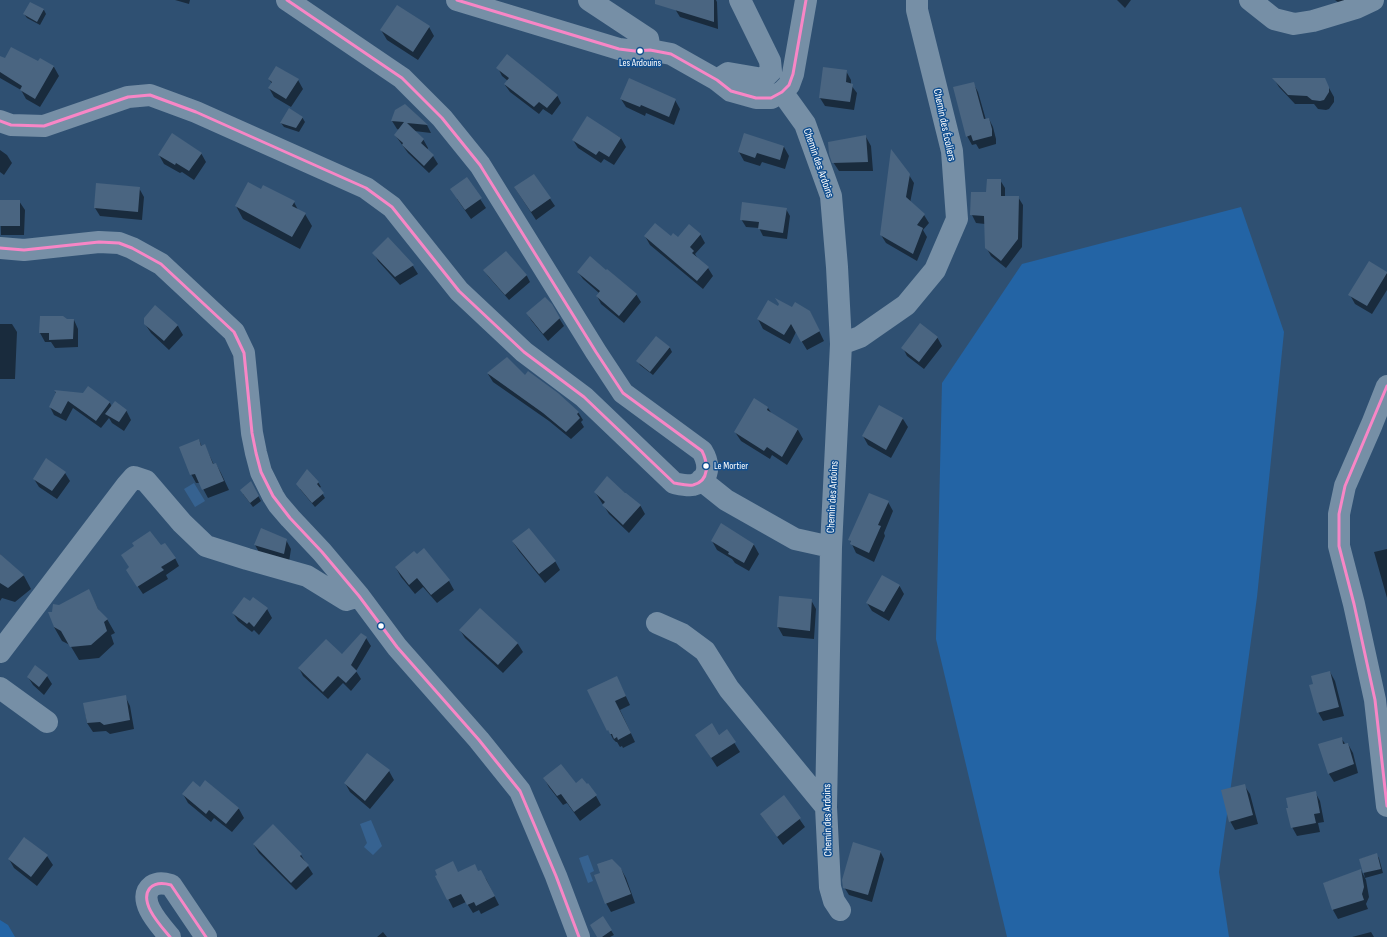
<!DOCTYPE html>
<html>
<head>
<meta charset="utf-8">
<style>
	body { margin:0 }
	canvas { display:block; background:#2f5072 }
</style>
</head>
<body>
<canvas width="1387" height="937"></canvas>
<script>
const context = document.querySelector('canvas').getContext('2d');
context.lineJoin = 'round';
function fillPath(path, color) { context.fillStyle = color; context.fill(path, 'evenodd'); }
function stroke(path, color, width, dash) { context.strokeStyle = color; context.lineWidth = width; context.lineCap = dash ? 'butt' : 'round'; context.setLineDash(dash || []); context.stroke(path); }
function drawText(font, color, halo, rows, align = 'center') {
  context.font = font + ' "Sofia Sans Condensed",sans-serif'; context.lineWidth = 3; context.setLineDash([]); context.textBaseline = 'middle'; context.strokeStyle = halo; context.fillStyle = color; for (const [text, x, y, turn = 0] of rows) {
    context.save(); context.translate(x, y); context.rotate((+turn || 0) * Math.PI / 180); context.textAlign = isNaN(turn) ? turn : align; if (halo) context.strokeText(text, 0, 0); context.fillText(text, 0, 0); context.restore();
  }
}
fillPath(new Path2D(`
	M1241,207L1284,332L1257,597L1219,872L1229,937H1007L936,639L942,383L1022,264Z
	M0,920L8,925L15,937H0Z`), '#2364a5');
fillPath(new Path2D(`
	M194,483L205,501L195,507L184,489Z
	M371,820L382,846L373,855L364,847L367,843L360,824Z
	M588,855L594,871L590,873L593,881L588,883L579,858Z`), '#366290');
fillPath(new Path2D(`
	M175,0H190L189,4Z
	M678,0H716L717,2L718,29L680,17L675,9Z
	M1117,0H1131L1125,8Z
	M1335,0H1353L1341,4Z
	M44,10L46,14L40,25L27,18L24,14Z
	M429,27L434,36L418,60L387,40L381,30Z
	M0,57L5,59L39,62L40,59L54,67L59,76L40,107L26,99L21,90L0,78Z
	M498,68L557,95L561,103L552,115L543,109L539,114L510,92L505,85L508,81L502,76Z
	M846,71L851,80V85L857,93L854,110L825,106L820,98Z
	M269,79L298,80L303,89L291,107L274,97L269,88L272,84Z
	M1274,79H1324L1334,97V102L1329,109L1326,110L1318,109L1314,104H1295L1279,87Z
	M973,83L978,92L986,120L989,119L993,127L996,139V144L979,149L976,144L972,145L967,136Z
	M621,99L675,100L680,109L674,125L646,113L645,116L626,107Z
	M405,106L427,125L431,133L414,131L423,139L428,148L427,150L433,156L438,164L429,173L408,153L395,135L399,130L397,129L392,121L396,111Z
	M302,117L305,122L299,132L284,127L281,123Z
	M587,118L621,138L626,147L614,165L604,159L601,163L578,148L573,140Z
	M866,137L871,146L873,171H839L833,162Z
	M784,147L789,156L785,169L762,162L760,166L744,161L739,152Z
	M0,150L7,155L12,163L4,175L0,172Z
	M201,153L206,162L194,180L182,172L180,173L164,164L159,155Z
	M534,175L555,206L536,220L515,188Z
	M909,175L914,183L910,203L924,215L929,223L923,230L927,237L917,261L886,243L881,235Z
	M467,179L486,208L471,219L457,199Z
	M1000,180L1005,188V197H1018L1023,205L1022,247L1006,268L991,256L986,247L985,224L976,223L972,215V193H987Z
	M139,188L144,197L142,220L100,216L95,208Z
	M261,190L294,202L298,210L305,214L312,226L300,249L243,219L236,206Z
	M0,201H19L25,210L24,235H1Z
	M786,209L790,216L787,239L763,236L759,228L746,227L741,219Z
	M700,234L705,243L695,254L698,259L708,268L713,276L703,289L650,245L645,236L678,238Z
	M388,239L413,266L418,274L400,285L378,261L374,253Z
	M506,252L527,276L530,282L509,300L488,276L484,270Z
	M578,272L636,294L641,302L624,323L601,304L597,296L599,293L583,279Z
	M1387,273V290L1372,314L1355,304L1350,295Z
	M551,305L564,326L548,341L531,320L527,313Z
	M155,307L178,326L183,335L169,350L151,333L145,324Z
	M779,307L810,312L824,341L807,350L796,332L790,344L763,329L758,319Z
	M41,317L74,320L78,329V347L55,348L51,342H45L40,333Z
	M0,324H12L17,332L15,379H0Z
	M656,337L670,348L672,352L653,375L640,365L638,361Z
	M937,337L942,346L924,369L907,356L903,348Z
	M488,374L525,376L578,412L583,420L581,422L584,427L571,439L549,421L493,382Z
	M88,388L110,403L112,407L126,410L131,420L124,431L112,423L109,418L101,428L73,408L66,421L54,415L50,407L56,393L55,392L84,394Z
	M768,408L772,414L798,430L803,439L787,465L772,455L770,459L741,441L735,432Z
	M903,419L908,427L891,458L868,445L863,436Z
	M199,440L202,447L205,446L214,465L216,464L221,473L229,490L208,498L200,483H196L191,474Z
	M47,459L65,473L70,481L57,499L39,487L34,479Z
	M318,482L321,487L319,488L325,498L315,507L300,489Z
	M253,486L261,501L253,507L243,494Z
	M595,492L626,495L640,505L645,514L629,533L609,514Z
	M888,502L893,511L884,533L885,536L874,562L856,553L850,540Z
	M721,525L754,545L759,554L749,571L735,563L732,559L717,550L712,541Z
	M286,540L291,549L289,562L260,554L255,545Z
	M513,542L555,561L560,570L545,583L519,551Z
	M161,546L175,558L179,566L166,575L168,579L143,594L132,578L129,568Z
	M1387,549V598L1374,552Z
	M0,554L2,557L24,576L31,589L15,602L2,598L0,601Z
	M396,568L449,581L454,590L437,603L423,587L415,594L401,577Z
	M899,585L904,594L889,621L872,611L867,603Z
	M89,591L100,613L107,619L115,633L111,635L114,644L99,658L79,660L70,645L62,641L54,627L53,614L59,606Z
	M780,597L811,600L816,609L814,639L783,636L778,627Z
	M267,609L272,618L259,635L254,630L252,632L238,621L233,613Z
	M480,609L518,644L523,652L503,673L465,638L460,630Z
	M361,634L366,638L371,646L356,671L361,679L351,691L343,683L328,699L303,676L299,668L342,655Z
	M1330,672L1335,681L1344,716L1323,721L1318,712L1314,685Z
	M47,676L52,684L44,695L33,685L28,677Z
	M621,686L630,705L620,710L635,742L623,748L622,746L620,747L617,742H616L613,739L589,691Z
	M125,696L130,706L134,729L110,734L106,731L93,732L87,723L84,704Z
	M727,731L740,752L717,767L702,744Z
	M1341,738L1346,745L1348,744L1353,753L1358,773L1334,782L1329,774Z
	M389,771L394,780L370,809L350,792L345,783Z
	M544,778L576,784L596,796L601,805L580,821L567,803L563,805L549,787Z
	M205,782L239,809L244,818L232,832L214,818L211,822L188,803L183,794L200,788Z
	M1244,785L1250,794L1258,824L1235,830L1230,821Z
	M1315,792L1320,801L1324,822L1318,823L1320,832L1297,836L1292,827Z
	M784,797L805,827L783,845L761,815Z
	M273,826L301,855L313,874L296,890L259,853L254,845Z
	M25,838L47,856L53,865L37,886L14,868L9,859Z
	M880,851L884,859L872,902L849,895L844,887Z
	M1376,854L1379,858L1383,873L1365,878L1360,859Z
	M621,869L626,878L635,903L611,912L606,903Z
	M1361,870L1366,880L1369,897L1366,904L1368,909L1338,919L1333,910L1324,883Z
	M478,872L486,879L499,905L481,914L479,910L473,913L466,902L453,908L437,877Z
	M603,918L614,935L610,937H598Z
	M383,932L387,937H377Z
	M1371,932L1374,937H1352Z`), '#0007');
fillPath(new Path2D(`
	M655,0H714V22L655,4Z
	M30,2L44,9L37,22L23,14Z
	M397,5L430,26L413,52L380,30Z
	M11,47L38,61L40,58L54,66L35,99L20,90L22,86L0,72V56L5,58Z
	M507,54L558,95L547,108L539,102L534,107L504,84L509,78L496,68Z
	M276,66L299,79L286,99L268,88L272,82L268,79Z
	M823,67L847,70L846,82L853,84L850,102L819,98Z
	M629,78L676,99L669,117L641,105L640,107L620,99Z
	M1272,78H1325L1329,87V92L1324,100L1320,101L1312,100L1307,96L1288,95Z
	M974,82L984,119L989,118L992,129V136L973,141L971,135L966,137L953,87Z
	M405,104L428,125L407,123L424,139L421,143L434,155L424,166L402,145L403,143L394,135L404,122L391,121L395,110Z
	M289,108L303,117L296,128L280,123Z
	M587,116L621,138L609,157L599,151L596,155L572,140Z
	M172,133L202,153L189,171L176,163L175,165L158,155Z
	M744,133L784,146L780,160L757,153L755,158L738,152Z
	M866,135L868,162L832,163L829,154L828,142Z
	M891,149L910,174L906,197L925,214L917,225L923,228L913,254L880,235Z
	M534,174L551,198L531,212L514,187Z
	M467,177L482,198L465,210L450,189Z
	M987,179H1001V196H1019L1018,239L1001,261L985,248L984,216L970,215L971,192H986Z
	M248,182L261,189L263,185L295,201L292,206L306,213L292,237L235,206Z
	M96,183L140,187L138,212L94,208Z
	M0,200H20V226H0Z
	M742,202L787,208L783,233L758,229L759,222L740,220Z
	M655,223L671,236L673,233L678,237L689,224L701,234L690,247L694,251L692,253L709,267L697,281L644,236Z
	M388,237L414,265L395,277L372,253Z
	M506,251L527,275L505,295L483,270Z
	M590,256L606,270L607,269L637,294L619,316L596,296L600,291L577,272Z
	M1369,261L1387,272V273L1367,306L1348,295Z
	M545,297L552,304L560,318L543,334L526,313Z
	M775,298L792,307L795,302L810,311L820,331L801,342L791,324L784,335L757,319L768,300L778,306L779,304Z
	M155,305L178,325L164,341L144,324V318Z
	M40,316H63L67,319H74L73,339L49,340V333H39Z
	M920,323L938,337L919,362L901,348Z
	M656,336L670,347L650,372L636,361Z
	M507,357L525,375L528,371L558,393L579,412L577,414L580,418L566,432L543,413L487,373Z
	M88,386L110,402L96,421L68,401L61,414L49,407L56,392L54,390L83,393Z
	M754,398L768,407L767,410L798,429L782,457L767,447L764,451L734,432Z
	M115,401L127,410L119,422L105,414Z
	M879,405L903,418L886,450L862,436Z
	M199,439L201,446L205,444L213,464L216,463L224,481L202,490L195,474L190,475L179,447Z
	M46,458L66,472L52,491L33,479Z
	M307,469L319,482L317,484L324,493L312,503L296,484Z
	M607,476L625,493H626L641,505L623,525L602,505L605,502L594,492Z
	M251,481L259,496L250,503L240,490Z
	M869,493L889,501L878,525L881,526L869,553L850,544L851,541L848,540Z
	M721,523L754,544L744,563L728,554L729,552L711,541Z
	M261,528L287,539L284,554L254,545Z
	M529,528L556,561L539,574L512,541Z
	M150,531L161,545L165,543L176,558L161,567L164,570L137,587L126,570L129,567L121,555L134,546L132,543Z
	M424,548L450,580L431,595L417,578L409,585L395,567L414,551L417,554Z
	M0,554L24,575L8,588L0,583Z
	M882,575L900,585L884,612L866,603Z
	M89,589L98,609L108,619L104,622L107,631L91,645L70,647L61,631L54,627L48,612H52L53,604L59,605Z
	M779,596L812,599L810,631L777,627Z
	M244,597L250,601L253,597L268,608L254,627L249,622L247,624L232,613Z
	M480,608L518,643L498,665L459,630Z
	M361,633L367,637L351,665L357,671L346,683L338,676L323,692L298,668L326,639L342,654Z
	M35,665L48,675L39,687L27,677Z
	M1330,671L1339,707L1317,713L1309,685L1313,684L1311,676Z
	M617,676L626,696L615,701L631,733L618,740L617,737L614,739L612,734H610L608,730L607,731L587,690Z
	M126,695L130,720L104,725L100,722L87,723L83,703Z
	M712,723L719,735L727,729L736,742L711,758L695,735Z
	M1342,737L1343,744L1348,743L1354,764L1328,774L1318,744Z
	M367,753L390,770L365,801L344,783Z
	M561,764L576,783L582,778L587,784L588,783L597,795L574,812L561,794L557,796L543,778Z
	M205,780L239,808L226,824L209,810L206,814L182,794L193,781L200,787Z
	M1245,784L1253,815L1229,822L1221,790Z
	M1316,791L1320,813L1314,814L1316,823L1291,828L1286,808H1288L1286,798Z
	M784,795L801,818L777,837L760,814Z
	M273,824L302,854L300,856L309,865L291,883L253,844Z
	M24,837L48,855L31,877L8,859Z
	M853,842L881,851L868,895L843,888L842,880Z
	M1377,853L1381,869L1363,873L1359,859Z
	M612,859L621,868L631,894L605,904L594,875L600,873L597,864Z
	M453,861L458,872L475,864L478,871L481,870L495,896L476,906L474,902L467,905L461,894L447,900L435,876L437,875L435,870Z
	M1361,869L1364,887L1362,894L1364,900L1332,910L1323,883Z
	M603,916L612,930L602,937H597L590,925Z`), '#4a6581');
stroke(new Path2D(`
	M457,0L619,49L635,51L650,50L671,54L717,80L731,91L756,98H771L782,92L789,85L793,74L806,0
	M589,0L648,39L650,50
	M1250,0L1274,19L1294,24L1313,21L1356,8L1373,0
	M717,80L728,73L763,79L771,71L770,61L740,0
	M782,92L805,124L831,196L837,267L841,344L831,547L826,807L830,887L834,901L840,910
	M0,121L11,125L44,126L128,97L150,95L196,112L366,188L392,207L459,291L524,352L584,397L674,483C679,484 687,486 693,485C710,480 710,464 702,451L623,393L596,352L480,165L442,118L402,78L287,0
	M0,248L24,250L99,242L119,243L132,248L161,264L234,332L244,353L252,433L256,453L261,472L273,496L278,504L290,518L322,552L359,596L397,647L479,740L520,791L556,876L579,937
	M841,344L860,337L906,305L935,270L957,219L952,151L917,10V0
	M1387,386L1372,424L1345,486L1339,514V546L1354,604L1375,700L1387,806
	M701,480L726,500L795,539L831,547
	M657,623L682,634L705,651L729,689L826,807
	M0,652L127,485L134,477L146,481L182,523L206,546L247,559L307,576L346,600L359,596
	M0,688L47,722
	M170,937C161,926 135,899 152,886C158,882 164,883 171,885L206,937`), '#768fa6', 22);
stroke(new Path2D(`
	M457,0L619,49L635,51L650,50L671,54L717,80L731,91L756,98H771L782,92L789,85L793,74L806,0
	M0,121L11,125L44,126L128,97L150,95L196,112L366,188L392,207L459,291L524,352L584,397L674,483C680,484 687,486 693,485C710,481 708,463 702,451L623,393L596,352L480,165L442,118L402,78L287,0
	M0,248L24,250L99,242L119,243L132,248L161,264L234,332L244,353L252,433L256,453L261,472L273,496L290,518L322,552L359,596L397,647L479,740L520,791L556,876L579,937
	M1387,386L1345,486L1339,514V546L1354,604L1375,700L1387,806
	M170,937C161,926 138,902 150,888C156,882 164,883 171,885L206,937`), '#f886c6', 3);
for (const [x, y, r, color] of [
	[640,51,3.5,"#fff"],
	[706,466,3.5,"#fff"],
	[381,626,3.5,"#fff"]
]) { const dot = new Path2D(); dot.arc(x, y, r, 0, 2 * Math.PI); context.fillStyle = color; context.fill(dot); stroke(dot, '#124f8f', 1.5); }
drawText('10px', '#fff', '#124f8f', [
	["Les Ardouins",640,63],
	["Le Mortier",714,466,"left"]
]);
drawText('11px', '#fff', '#124f8f', [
	["Chemin des Écoliers",944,125,78],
	["Chemin des Ardoins",818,163,71],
	["Chemin des Ardoins",833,497,-87],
	["Chemin des Ardoins",828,820,-91]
]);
</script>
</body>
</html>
